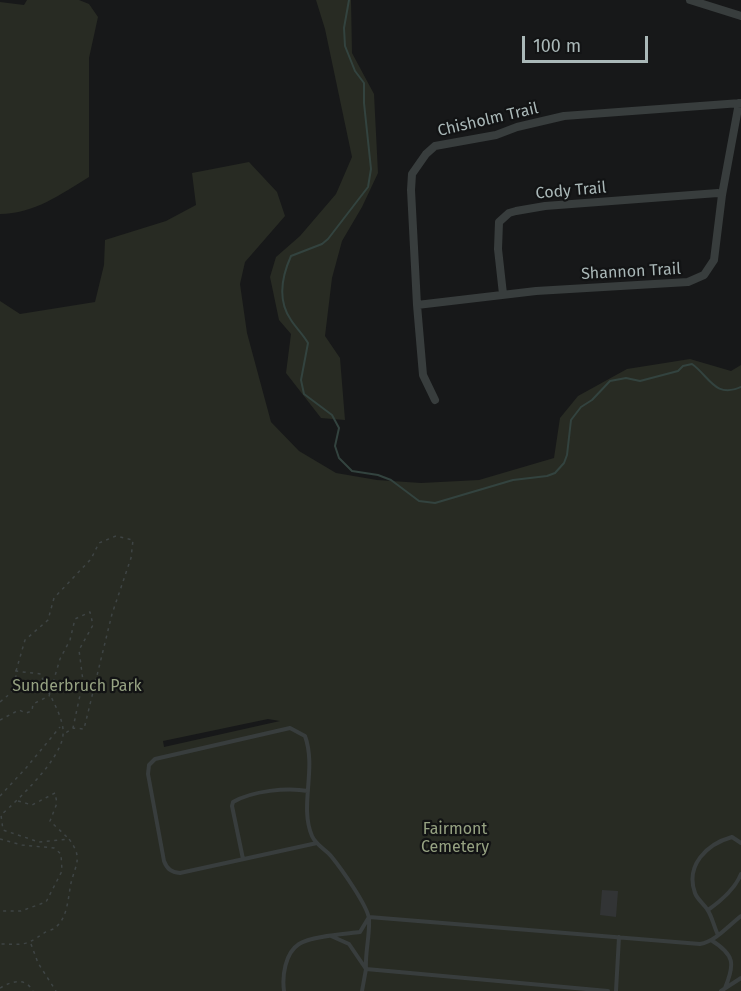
<!DOCTYPE html>
<html>
<head>
<meta charset="utf-8">
<style>
	body { margin:0 }
	#map { position:relative; width:741px; height:991px; overflow:hidden; background:#171819; font-family:"Fira Sans",sans-serif }
	canvas { display:block }
	.scale { position:absolute; left:522px; top:36px; width:126px; height:27px; box-sizing:border-box; border:3px solid #aab8b8; border-top:0; padding-left:8px; font-size:18px; line-height:21px; white-space:nowrap; color:#aab8b8; -webkit-text-stroke:4px #121314; paint-order:stroke }
</style>
</head>
<body>
<div id="map">
<canvas width="741" height="991"></canvas>
<div class="scale">100 m</div>
</div>
<script>
const context = document.querySelector('canvas').getContext('2d');
context.lineJoin = 'round';
function fillPath(path, color) { context.fillStyle = color; context.fill(path, 'evenodd'); }
function stroke(path, color, width, dash) { context.strokeStyle = color; context.lineWidth = width; context.lineCap = dash ? 'butt' : 'round'; context.setLineDash(dash || []); context.stroke(path); }
function drawText(font, color, halo, rows, align = 'center') {
  context.font = font + ' "Fira Sans",sans-serif'; context.lineWidth = 4.5; context.setLineDash([]); context.textBaseline = 'middle'; context.strokeStyle = halo; context.fillStyle = color; for (const [text, x, y, turn = 0] of rows) {
    context.save(); context.translate(x, y); context.rotate((+turn || 0) * Math.PI / 180); context.textAlign = isNaN(turn) ? turn : align; if (halo) context.strokeText(text, 0, 0); context.fillText(text, 0, 0); context.restore();
  }
}
fillPath(new Path2D(`
	M27,0H79L89,4L98,17L89,58V177C61,194 34,214 0,214V2L24,5Z
	M316,0H351L352,53L374,94L378,173L362,207L342,241L332,278L325,336L340,358L345,420L321,418L286,373L291,334L279,320L270,277L276,257L300,236L336,194L352,157L325,29Z
	M249,162L277,192L285,216L245,262L240,284L247,333L271,422L299,451L336,473L377,480L421,483L479,480L554,458L560,418L578,396L627,369L690,359L731,371L741,365V991H0V301L20,314L95,302L104,265L105,240L166,221L196,205L192,173ZM268,719L280,721L164,747L163,741Z`), '#282b23');
stroke(new Path2D(`
	M349,0L344,28L345,46L355,71L364,83V103L371,169L368,187L328,239L322,244L291,256C282,276 277,300 291,320C296,328 303,334 308,343L301,380L304,394L332,415L339,428L335,446L339,458L352,471L378,475L391,480L419,501L435,503L513,480L547,476L555,473L564,463L567,455L571,420L581,407L592,400L610,381L626,378L640,381L678,371L683,366L692,364C709,376 715,399 741,387`), '#33433f', 2);
fillPath(new Path2D(`
	M602,890L618,891L616,917L600,915Z`), '#323435');
stroke(new Path2D(`
	M16,671L25,640L48,620L54,598L91,559L99,543L116,536L133,540L131,558L112,614L84,729L73,728
	M0,702C12,692 19,687 15,671L41,674C46,692 65,716 63,735C61,759 19,799 1,815L3,830L39,842L69,839C83,858 76,863 71,883C68,897 68,917 56,927C53,930 47,931 44,933C24,947 23,944 0,944
	M0,720L19,710L26,713L32,711L33,704L49,696L60,659L70,640L75,619L90,612L93,625L79,650L83,681L73,728L64,734
	M0,796L26,768L60,727
	M18,801L32,805L55,793L57,803L50,821L69,839
	M0,839L22,845L54,848L61,854L62,871L46,902L21,911H0
	M31,944L38,963L56,991
	M0,988C12,981 25,977 33,991`), '#3e4444', 1.5, [3, 4.5]);
stroke(new Path2D(`
	M317,843L180,873C171,872 167,869 164,861L148,774L149,765L155,759L290,728L305,736C317,769 299,806 312,836C316,845 325,849 331,856C340,867 368,906 369,919C370,935 365,952 366,969L608,991
	M243,859L232,806L233,802C252,791 287,787 308,791
	M708,910C721,901 735,889 741,874
	M718,935C714,927 712,916 707,909C703,903 697,899 695,893C685,865 707,844 732,837L741,843
	M331,936L349,944L366,969L362,991
	M711,940C735,955 735,964 725,988
	M284,991C282,976 285,953 299,944C311,936 345,934 360,932L369,917L700,944C716,941 728,926 741,916
	M616,991L619,937
	M721,991L741,978`), '#383d3d', 4);
stroke(new Path2D(`
	M690,0L741,16
	M503,294L498,249L499,222L509,213L516,211L545,206L718,193L722,195
	M417,305L536,291L688,282L704,275L714,260L722,195L739,103
	M435,400L423,375L417,305L411,190L412,174L426,154L435,146L496,135L517,127L564,116L741,103`), '#383d3d', 8);
drawText('16px', '#aab8b8', '#121314', [
	["Chisholm Trail",488,120,-13],
	["Cody Trail",571,191,-5],
	["Shannon Trail",631,272,-3]
]);
drawText('16px', '#96a282', '#121314', [
	["Sunderbruch Park",77,687],
	["Fairmont",455,830],
	["Cemetery",455,848]
]);
</script>
</body>
</html>
